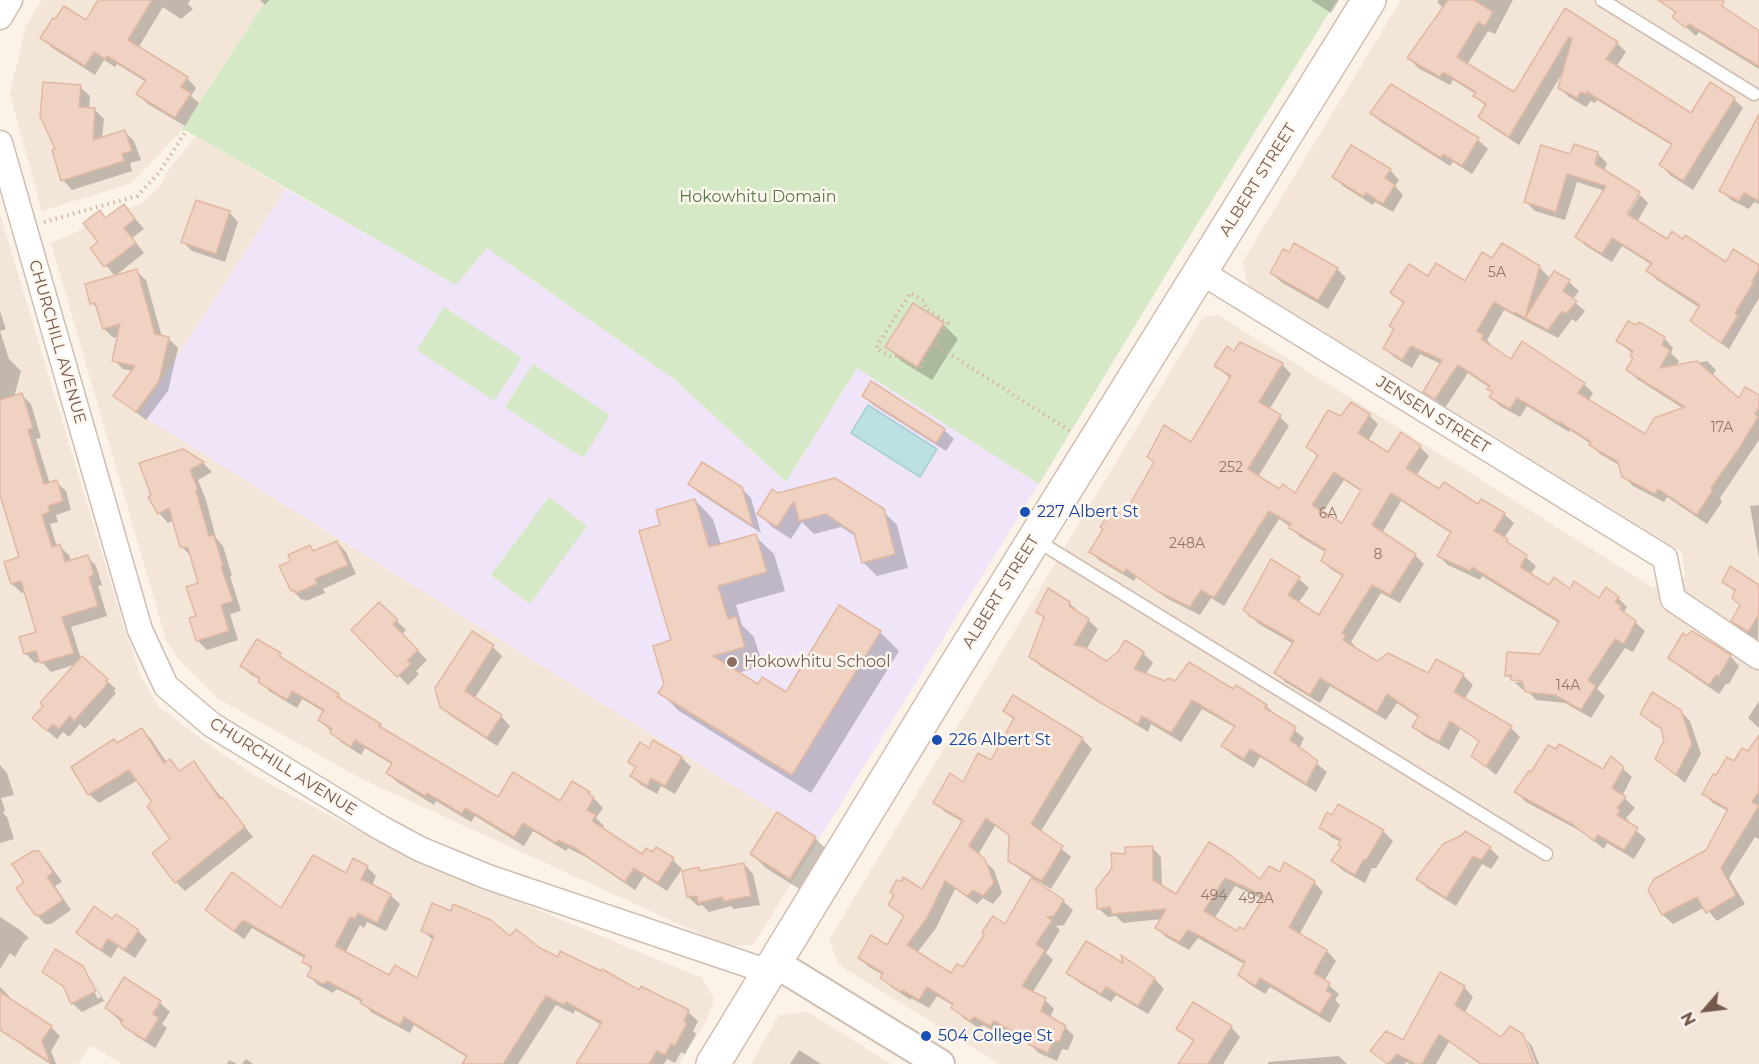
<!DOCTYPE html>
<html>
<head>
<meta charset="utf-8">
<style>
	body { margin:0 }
	#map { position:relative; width:1759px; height:1064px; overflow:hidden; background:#fbf3e8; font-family:Montserrat,sans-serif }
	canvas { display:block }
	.north { position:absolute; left:1675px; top:980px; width:60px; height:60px; -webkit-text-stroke:4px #fef7ef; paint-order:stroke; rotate:242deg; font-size:16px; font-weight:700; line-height:24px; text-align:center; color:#75594d }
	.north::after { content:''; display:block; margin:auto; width:21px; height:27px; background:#75594d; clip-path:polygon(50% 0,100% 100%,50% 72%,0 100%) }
</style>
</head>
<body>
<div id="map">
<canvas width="1759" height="1064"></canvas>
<div class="north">N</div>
</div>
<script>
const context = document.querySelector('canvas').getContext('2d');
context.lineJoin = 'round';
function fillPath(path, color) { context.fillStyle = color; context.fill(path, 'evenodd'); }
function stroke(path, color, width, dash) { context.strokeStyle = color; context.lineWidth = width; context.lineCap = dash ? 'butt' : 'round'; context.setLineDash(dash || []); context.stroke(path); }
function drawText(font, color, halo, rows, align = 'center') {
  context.font = font + ' Montserrat,sans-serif'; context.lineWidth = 5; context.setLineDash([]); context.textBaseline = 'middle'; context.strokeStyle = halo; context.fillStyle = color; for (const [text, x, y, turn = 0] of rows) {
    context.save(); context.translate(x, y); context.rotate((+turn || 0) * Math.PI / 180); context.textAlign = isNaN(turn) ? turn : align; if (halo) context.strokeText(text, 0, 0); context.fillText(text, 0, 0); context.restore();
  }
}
fillPath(new Path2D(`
	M42,0H266L182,130L132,183L42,211L10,94L26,25Z
	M1401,0H1759V1064H1000L839,965L829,940L1203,317L1218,315L1652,587L1676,588L1685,575L1682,552L1248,285L1243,261Z
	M196,136L286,189L140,414L819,839L753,945H730L705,936L364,780L217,698L177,658L166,640L51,243L141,203L159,188L167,172Z
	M0,214L124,627L142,679L160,708L215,749L259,778L403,854L702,978L714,999L707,1020L679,1064H122L90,1045L78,1064H0Z
	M808,1012L891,1064H751L779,1015Z`), '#f3e5d7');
fillPath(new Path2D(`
	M286,189L456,284L487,248L674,379L786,482L857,368L1039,484L819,839L140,414Z`), '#f0e5f8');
fillPath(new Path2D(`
	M266,0H1337L1173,263L1039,484L857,368L786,482L674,379L487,248L456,285L187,131L182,130Z
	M444,307L522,358L494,401L417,350Z
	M533,364L610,415L583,458L505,407Z
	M549,497L587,526L530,604L491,575Z`), '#d6e9c7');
const water = new Path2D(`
	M868,405L937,449L920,477L851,433Z`);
fillPath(water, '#bde0e4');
stroke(water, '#a4d0d6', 1.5);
fillPath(new Path2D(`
	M100,0H190L188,4L193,9L181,19L163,7L138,48L187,78L196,88L191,96L199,103L185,126L148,104L138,94L146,82L117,64L115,67L104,60L95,75L51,47L42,37L86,22Z
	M260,0H269L265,5Z
	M1311,0H1339L1331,13Z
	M1439,0H1513L1495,34L1488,31L1467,65L1515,94L1566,10L1617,43L1626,52L1616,67L1692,115L1734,99L1743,108L1693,190L1670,175L1661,165L1673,146L1597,100L1595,103L1591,101L1586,107L1569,97L1559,87L1563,72L1519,145L1490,126L1480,117L1486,106L1475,96L1476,94L1453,80L1450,85L1418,68L1409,58L1444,9L1437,2Z
	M1661,0H1714L1722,5L1731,14L1759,32V69L1699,32L1696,36L1674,17L1676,14Z
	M1391,86L1478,140L1488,149L1472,174L1453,162L1450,166L1381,122L1372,113Z
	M80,87L90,96L89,109L95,110L104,119L102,139L125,132L134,141L141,160L130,163L132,171L72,190L63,180L57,150Z
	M1759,139V204L1754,202L1749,209L1731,200L1721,190Z
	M1598,154L1607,163L1604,172L1639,194L1622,220L1624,221L1640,195L1648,203L1637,222L1667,241L1727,264L1759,267V298L1729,349L1702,330L1692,321L1700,308L1657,280L1648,271L1652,265L1622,246L1612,262L1586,246L1577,237L1605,191L1577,182L1565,220L1535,211L1526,202L1571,156Z
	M1390,170L1399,180L1395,186L1403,195L1393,212L1375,202L1373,205L1343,186L1334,177Z
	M124,206L144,229L132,238L144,253L115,276L92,249L100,242V212L106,219Z
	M229,212L238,222L225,262L192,251L183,242Z
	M1493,261L1539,267L1549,277L1547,284L1555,273L1569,282L1579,291L1572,300L1585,311L1576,322L1572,319L1558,338L1504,310L1487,340L1492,346L1491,347L1511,361L1584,384L1593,393L1588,401L1645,436L1684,409L1637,379L1628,370L1634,358L1633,354L1618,341L1664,338L1673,348L1671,353L1679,361L1675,367L1707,361L1716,370L1712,376L1740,400L1759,396V440L1720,498L1722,502L1707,524L1667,497L1664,502L1633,486L1623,476L1621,466L1600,454L1591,444L1570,430L1569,432L1527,406L1520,417L1500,406L1491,397L1493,393L1489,389L1490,388L1468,373L1445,408L1425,392L1441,364L1420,354L1412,368L1394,357L1385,347L1395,330L1391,326L1404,304L1392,293L1429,278L1466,284Z
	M1337,269L1346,278L1328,309L1281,282L1271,272Z
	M136,271L146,280L162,337L168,338L178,348L168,391L146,420L115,396L132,371L123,369L114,360L119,336L114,338L104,329L99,310L92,303Z
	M913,305L944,325L958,339L932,380L901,361L887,346Z
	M0,311L6,329L0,331L9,359L21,371L14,397L22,395L31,404L41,438L36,439L50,484L56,482L66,491L71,510L56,515L58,522L50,524L57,547L59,546L69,555L71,562L87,556L96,566L102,585L98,586L107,616L71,627L81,659L106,680L116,689L114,691L116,693L85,729L80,724L69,737L63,732L57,739L43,727L77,664L51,672L41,661L35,663L26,654L38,633L26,592L22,593L12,584L6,563L21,558L1,495H0Z
	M1235,353L1282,364L1291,374L1269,410L1280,417L1289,426L1258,477L1280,491L1295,495L1318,457L1308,447L1341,418L1369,415L1378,424L1368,441L1388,454L1420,447L1429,456L1416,476L1439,491L1504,514L1514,523L1504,538L1536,566L1530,575L1549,587L1600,600L1618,598L1627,607L1624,612L1645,631L1633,652L1625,648L1597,689L1605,696L1591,718L1565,703L1536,700L1526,689H1522L1507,675L1541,656L1559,623L1482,576L1480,580L1448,565L1439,556L1452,534L1401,501L1382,533L1415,555L1424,564L1400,603L1381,593L1351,642L1355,646L1353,648L1377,663L1429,675L1437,661L1464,676L1473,685L1464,700L1511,728L1520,737L1496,775L1473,756L1480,742L1460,729L1449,750L1424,736L1414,727L1419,718L1397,703L1386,720L1330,686L1320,703L1285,682L1276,672L1294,644L1259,624L1245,610L1272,561L1299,579L1309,588L1298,603L1319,617L1344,577L1332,570L1323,561L1327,553L1300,537L1291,527L1279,519L1224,606L1211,598L1200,615L1168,599L1136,577L1134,581L1100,561L1091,552L1123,518L1155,463L1148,457L1192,444L1231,379L1216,366ZM1344,480L1362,492L1342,525L1322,513ZM1514,679L1529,683L1514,682Z
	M872,384L944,430L954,439L946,451L873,405L864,396Z
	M182,451L203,463L212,472L198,480L206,500L216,538L223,546L232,576H230L241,611L230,614L238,640L207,650L198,641L191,619L197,617L200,584L191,556L181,546L174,520L168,523L159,513L150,498Z
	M690,484L741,488L751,498L761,533L699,493Z
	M778,495L883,511L897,525L908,568L877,576L863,562L857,537L841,527L814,534L802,522L791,539L772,527L758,513Z
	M695,500L713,519L721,545L755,536L774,554L785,591L736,605L742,625L754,637L763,666L737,673L759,687L786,694L880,632L899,651L811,793L679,711L660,692L666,684L673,641L662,526Z
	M1759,505V558L1750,506Z
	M337,542L346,552L356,574L323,589L325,593L306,601L304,599L302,600L292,590L293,561L309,547L315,552Z
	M1723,581L1759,586L1758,640L1742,630L1733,620L1741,606L1736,593Z
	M1069,603L1098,629L1086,650L1106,663L1119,653L1125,642L1143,653L1153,663L1145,675L1165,683L1234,691L1236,687L1266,706L1304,738L1299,749L1327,772L1316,792L1260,757L1254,768L1233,755L1223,746L1236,728L1202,709L1181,742L1151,724L1148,732L1040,666L1031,656L1045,619L1038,612Z
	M379,604L406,630L402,635L427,660L416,671L419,674L408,685L353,630Z
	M472,633L493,647L502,656L474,699L501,716L510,726L497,746L451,716L441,706Z
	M257,641L338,695L348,705L380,725L386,732L499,799L560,803L573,783L589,793L603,808L596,818L604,826L602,829L643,856L673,860L682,869L667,891L644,876L635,890L586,857L568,848L566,851L533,831L524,846L475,816L471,822L436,801L434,805L397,782L388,773L393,765L365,748L361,755L341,742L320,720L324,712L302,699L297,708L269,691L261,680L251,675L242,666Z
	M1730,656L1739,666L1729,684H1726L1719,694L1680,667L1670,657Z
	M1013,697L1082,739L1092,749L1041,831L1071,857L1051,889L1036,880L1034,882L1063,901L1073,910L1064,925L1056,926L1060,930L1046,953L1053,960L1032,993L1045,1000L1054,1009L1050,1018L1065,1027L1074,1036L1068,1050L1062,1049L1057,1061L1039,1053L1030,1044L1003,1029L1000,1035L983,1025L980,1029L962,1017L954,1006L937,996L929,1008L911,998V1000L891,987L882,977L883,975L869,967L860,958L887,947L905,918L890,904L922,891L963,822L945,812L935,802L991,762L1014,720L1005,711ZM995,826L1011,837L1010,860L1020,870L1033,878L1006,926L963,969L951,975L917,953L936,928L955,889L977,904L983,898L993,904L1002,893L994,870L978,855Z
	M1759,701V728L1748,718Z
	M1680,711L1690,721L1701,754L1685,783L1657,759L1665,740L1664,731L1651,723L1641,714Z
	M142,730L151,739L167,763L170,761L181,772L194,763L253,837L185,891L176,882L172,839L154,803L138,780L99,803L89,794L118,745Z
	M1759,737V839L1755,837L1729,878L1745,904L1717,921L1705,907L1673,924L1663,915L1650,890L1707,851L1728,811L1713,803L1704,794L1717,777L1749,753Z
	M654,742L682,758L691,767L675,794L661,786L657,794L641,785L632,776L636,768L630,762L650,750Z
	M0,765L7,773L14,795L1,798L5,810L3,813L7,817L14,839L0,843Z
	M1622,768L1632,777L1622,796L1635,808L1626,818L1629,821L1627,823L1646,839L1634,859L1607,843L1604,849L1584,833L1526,802L1516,792Z
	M1339,806L1383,831L1393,841L1376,868H1372L1365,883L1342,870L1333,861L1342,848L1341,842L1331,837L1321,828L1333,817Z
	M815,838L829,852L804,892L766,868L752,854Z
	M1209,844L1261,881L1280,875L1314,882L1323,892L1299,935L1327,951L1336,961L1324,981L1339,994L1335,1000L1340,1005L1330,1023L1270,987L1265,994L1249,984L1240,975L1246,965L1198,938L1189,950L1166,937L1157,928L1162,919L1123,923L1116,916L1108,917L1098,908L1127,856L1152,847L1161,857L1162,887L1176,896ZM1235,886L1264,900L1244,931L1237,933L1214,919Z
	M1490,848L1499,857L1491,869L1482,864L1456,906L1427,888L1418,878Z
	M39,852L48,862L62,882L55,886L71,910L51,924H45L36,914L27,883Z
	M744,864L753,874L760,905L734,909L731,906L709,912L702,905L698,906L688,897L699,868L702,872Z
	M367,867L376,876L372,886L390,895L400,904L386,931L367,922L364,928L360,925L345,953L390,977L418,980L434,941L422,930L510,939L639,992L641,988L688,1012L698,1021L693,1031L696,1034L685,1054L681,1052L675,1063L667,1059L664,1064H578L602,1025L575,1010L574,1014L556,1005L518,1064H464L468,1058L414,1025L410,1033L371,1012L362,1002L337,989L333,993L318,985L309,976L312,970L304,962L306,959L252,928L244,939L216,919L207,909L281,911L347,876Z
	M0,917L20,930L29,938L24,942L15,957L10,953L0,969Z
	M113,921L138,931L147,940L135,958L118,947L111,958L87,942L78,933Z
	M1123,959L1155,979L1164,989L1148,1014L1116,995L1111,1002L1078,982L1068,972L1125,967Z
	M82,968L98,999L101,997L89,974L104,1001L82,1012L72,1003L67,990L43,972Z
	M125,979L160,1003L170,1012L162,1024L167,1028L155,1048L136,1036L106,1008Z
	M0,987L9,996L7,999L51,1027L60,1036L51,1051L56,1064H50L27,1049L18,1040L0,1028Z
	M1464,987L1473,997L1464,1014L1501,1039L1522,1036L1532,1064H1480L1449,1042L1436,1064H1410L1406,1062L1405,1064H1387L1372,1051L1403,1042Z
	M1231,1027L1240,1037L1223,1064H1180L1194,1042L1178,1029Z
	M1527,1040L1532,1046L1539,1064H1536Z
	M799,1050L821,1064H790Z
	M1339,1056L1347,1064H1268V1062Z
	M246,1059L253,1064H242Z
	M229,1060L237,1064H227Z`), '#0003');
const building = new Path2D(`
	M98,0H152L128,40L188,77L181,87L191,93L175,118L136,94L146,80L107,56L105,59L94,52L85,66L40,38L53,18L55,19L64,6L86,20Z
	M1448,0H1474L1493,12L1485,26L1478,22L1457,57L1514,92L1565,8L1618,42L1606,59L1691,113L1710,82L1735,98L1683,181L1659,165L1672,144L1587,92L1586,94L1581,92L1577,98L1558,88L1572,39L1569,37L1509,137L1478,117L1486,104L1473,96L1476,92L1443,72L1440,77L1407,58Z
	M1658,0H1724L1722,6L1759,31V66L1689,24L1686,28L1672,17L1676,12Z
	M43,82L81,85L79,107L95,108L93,140L125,130L132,151L122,154L124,161L61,181L52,150L55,149L40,116Z
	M1391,84L1479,138L1462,166L1443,154L1441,158L1370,113Z
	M1759,114V201L1744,193L1739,201L1719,191Z
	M1574,144L1598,152L1595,164L1640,192L1627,214L1667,239L1672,231L1683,239L1685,235L1726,262L1733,249L1759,265V269L1752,281L1754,282L1735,313L1738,316L1721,343L1690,321L1700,305L1646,271L1652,263L1612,238L1602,254L1575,237L1606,186L1567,174L1556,212L1524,202L1541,145L1570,154Z
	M1351,145L1391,169L1385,178L1395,185L1383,204L1366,193L1364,197L1332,177Z
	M196,200L230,211L216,254L181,242Z
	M124,204L135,219L124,228L136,243L104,267L90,248L98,242L83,223L100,210L105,218Z
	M1294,243L1338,268L1318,300L1270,273L1283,249L1289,252Z
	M1502,243L1540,266L1525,318L1515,312L1514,314L1494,302L1477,331L1484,335L1481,339L1511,359L1522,341L1585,383L1578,393L1645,434L1654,418L1685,407L1626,370L1633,358L1630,356L1633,351L1616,341L1628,321L1636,325L1639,322L1665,337L1662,345L1670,350L1660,368L1697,361L1739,398L1745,387L1759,395V408L1755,414L1758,417L1740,447L1711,488L1713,490L1697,515L1658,489L1655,494L1622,477L1618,462L1589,445L1591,442L1560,422L1559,423L1517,398L1510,409L1489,397L1493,392L1487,389L1490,386L1458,365L1435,399L1423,392L1442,360L1411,346L1402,360L1383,348L1394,329L1389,326L1404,302L1390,293L1409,264L1428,276L1436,263L1465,281L1482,252L1492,258Z
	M137,269L155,334L169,337L159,381L136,412L113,396L135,366L112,361L120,324L103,329L95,303L90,304L85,284Z
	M1554,271L1570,280L1563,291L1577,301L1566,314L1562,311L1548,330L1525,318Z
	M913,303L944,323L917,367L885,347Z
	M1240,342L1283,363L1259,402L1281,415L1248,469L1279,489L1283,484L1295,493L1318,455L1306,447L1328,410L1341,416L1351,402L1370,414L1358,433L1388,452L1401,432L1421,446L1406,468L1439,489L1444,482L1478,504L1481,499L1505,513L1494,531L1508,539L1506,541L1527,555L1520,567L1549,585L1554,577L1570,589L1574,581L1599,598L1606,587L1619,597L1615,602L1621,606L1620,609L1636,621L1624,644L1615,639L1588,680L1596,686L1581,710L1555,695L1525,692L1522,681L1511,680V675L1505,676L1507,652L1540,654L1559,621L1472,567L1470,571L1437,556L1451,532L1391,493L1372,525L1416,554L1390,595L1372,585L1342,633L1346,635L1343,640L1377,661L1388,653L1428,673L1436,659L1464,674L1454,692L1512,726L1486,767L1471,756L1479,741L1450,721L1439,742L1412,727L1419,716L1387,694L1377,712L1320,678L1310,695L1274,673L1294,641L1248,615L1249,614L1243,610L1271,559L1300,577L1288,595L1319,615L1343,575L1321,561L1326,550L1289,528L1291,524L1269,511L1214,598L1201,590L1190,607L1157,591L1126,569L1124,573L1089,552L1103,529L1100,527L1112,509L1123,516L1154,462L1147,457L1164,425L1191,442L1231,376L1214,366L1227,346L1234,351ZM1334,472L1361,490L1342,523L1312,505Z
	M871,381L945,429L936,443L862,396Z
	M22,393L33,428L28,430L44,484L57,480L63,501L48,506L50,512L42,515L52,547L60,544L65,562L88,555L94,575L89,577L98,606L62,617L74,653L40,663L36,651L24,654L19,637L36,632L21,581L11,584L4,562L19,557L0,495V400Z
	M183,449L204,462L190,470L198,490L196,491L209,536L214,535L223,566L221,567L233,601L221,605L229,631L196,641L189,618L196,616L186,587L198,583L188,548L180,547L169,508L158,514L148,497L151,495L139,463Z
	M702,462L742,487L753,526L688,484Z
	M835,478L884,509L895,554L862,563L854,533L826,514L799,521L794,501L777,527L757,514L772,489L778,493Z
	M695,499L709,547L756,534L767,572L718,586L728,619L736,616L745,647L713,656L758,684L762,677L786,692L839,605L881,631L792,775L658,693L664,684L653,646L671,640L639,531L660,525L656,510Z
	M337,541L348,565L315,579L317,584L296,593L294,590L291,591L279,566L291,561L288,555L310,545L313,551Z
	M1730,566L1759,585V615L1748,632L1731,621L1740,605L1732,598L1735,590L1722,582Z
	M1048,588L1070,602L1069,606L1089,619L1074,645L1084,647L1106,661L1118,652L1125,640L1144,652L1134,669L1165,681L1168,678L1175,681L1189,662L1233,689L1236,685L1267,705L1265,708L1296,727L1290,740L1318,761L1306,784L1250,749L1244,759L1221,746L1235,726L1192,700L1171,733L1142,716L1138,724L1101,703L1029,657L1044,617L1036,612Z
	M379,602L398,620L393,624L418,650L407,661L411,664L397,677L351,630Z
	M472,631L494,645L465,691L502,715L487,738L440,707L435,688Z
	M1692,631L1731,655L1719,676L1716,675L1709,685L1668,658L1683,633L1686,636Z
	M257,639L281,653L279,656L339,694L337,697L381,724L379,726L498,797L513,772L560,801L572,781L590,792L588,793L594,797L587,810L596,815L592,821L642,854L646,848L652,852L656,847L674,858L658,883L634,868L625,882L575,848L558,840L556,843L523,823L514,837L465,808L462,814L427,793L425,796L386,773L392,763L355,740L351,747L330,733L332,729L318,720L324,710L292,691L287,700L258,682L260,678L240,666Z
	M82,656L108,679L106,681L108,683L74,721L70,716L59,729L53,724L47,731L32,718L43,706L40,703Z
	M1652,692L1681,710L1692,744L1676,775L1655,759L1664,740L1661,728L1640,714Z
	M1013,695L1083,738L1031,824L1063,846L1042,881L1008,861L1009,835L986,818L969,846L985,859L994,883L983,896L973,890L967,896L945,881L927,918L907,945L951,973L957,964L963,967L984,935L982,932L993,916L1005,924L1031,878L1064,900L1054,916L1047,917L1052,920L1036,944L1045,950L1022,986L1046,998L1041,1011L1066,1026L1059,1042L1053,1040L1048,1053L1028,1044V1040L994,1021L990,1026L974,1017L970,1021L951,1008L953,1004L927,987L919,1000L902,990L901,992L880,978L883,973L858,958L871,935L887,945L904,916L888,905L894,895L890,892L897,880L902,881L903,877L922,889L963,820L933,803L950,773L963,782L978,753L991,760L1014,718L1003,711Z
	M142,728L164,763L170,759L179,771L194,761L220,799L222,797L245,827L175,883L152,853L170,839L147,806L152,802L129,770L88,795L71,767L114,739L117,743Z
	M1759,735V791L1752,802L1759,806L1721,868L1736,895L1706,913L1697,897L1662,915L1648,890L1654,879L1706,850L1728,809L1702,794L1713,774L1716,775L1727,757L1734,761L1742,748L1748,751Z
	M653,740L682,757L665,786L651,778L647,786L630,776L636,767L628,762L640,742L649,748Z
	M1559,744L1603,769L1611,756L1624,767L1612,788L1626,797L1617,808L1620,810L1617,815L1638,828L1624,850L1598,835L1594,841L1572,824L1514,792L1529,771L1531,772L1548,745L1556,749Z
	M1338,804L1384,830L1367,859L1363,860L1355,875L1331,861L1341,847L1338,845L1341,839L1319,828L1327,812L1332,815Z
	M777,812L816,837L790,879L750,854Z
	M1465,831L1491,847L1481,860L1473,856L1446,898L1416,879L1443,844L1462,835Z
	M1209,842L1230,855L1260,879L1269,866L1280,872L1284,862L1315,881L1289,927L1327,950L1314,973L1330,983L1326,991L1332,994L1320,1014L1260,978L1255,986L1238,975L1245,962L1204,938L1188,930L1179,942L1155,928L1166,909L1112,914L1110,907L1097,909L1096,889L1112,868L1111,853L1125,854V847L1153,846V880L1176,894ZM1225,878L1265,896L1244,929L1239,927L1237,931L1204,911Z
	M33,851H39L53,872L47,877L63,900L41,915H35L16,888L24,882L12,864Z
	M313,855L346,873L353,858L368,866L361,879L391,894L377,923L358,913L355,919L350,917L335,946L389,975L395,965L417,978L434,936L421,931L432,903L451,911L453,904L491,920L510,936L516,929L540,948L558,957L560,951L601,971L602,969L639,990L641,986L670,1001V1000L689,1010L684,1021L687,1023L675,1046L671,1044L665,1055L657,1051L649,1064H576L602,1022L566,1002L564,1005L546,996L503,1064H462L467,1056L404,1017L400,1025L360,1003L362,1000L327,981L323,984L307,976L312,967L302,962L305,956L243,920L234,931L205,910L232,872L281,908Z
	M744,863L751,896L724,901L722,897L698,903L697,896L687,897L682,871L699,867L700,871Z
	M94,906L112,919L116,914L139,930L125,950L108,939L101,950L76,933Z
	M1086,941L1123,963L1121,955L1155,978L1138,1006L1106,987L1101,994L1066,973Z
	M55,949L83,966L96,991L71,1004L63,986L42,972Z
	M1440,972L1465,986L1455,1005L1501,1037L1510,1026L1523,1034L1534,1064H1481L1439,1034L1422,1064H1415L1397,1054L1388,1064L1370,1051L1386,1031L1403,1040Z
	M124,977L161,1001L153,1014L159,1018L145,1040L124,1027L121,1023L123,1020L105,1008Z
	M0,992L52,1026L42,1041L50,1062L0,1030Z
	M1193,1002L1232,1026L1208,1064H1178L1194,1040L1176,1029Z`);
fillPath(building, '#efd2c1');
stroke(building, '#e1b8a2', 1.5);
const service = new Path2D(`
	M1602,0L1754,94
	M1036,540L1546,854`);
const minor = new Path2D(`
	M0,17L10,0
	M0,143L140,630L166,686L212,725L381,828L420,849L488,877L769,972
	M1201,272L1665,558L1673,599L1759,657`);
const tertiary = new Path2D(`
	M775,963L940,1064`);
const secondary = new Path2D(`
	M713,1064L947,680L1369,0`);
stroke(service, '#cfbdb1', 15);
stroke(minor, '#cfbdb1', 27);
stroke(tertiary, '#cfbdb1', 32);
stroke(secondary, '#d2bdaf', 36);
stroke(new Path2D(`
	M44,222L137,196L159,173L186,131
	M934,344L948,323L926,309L924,301L910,293L876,348L891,357L897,356L919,369L934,344L1070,431`), '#d5b5a4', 4, [1.5, 4.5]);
stroke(service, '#fff', 12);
stroke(minor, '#fff', 24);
stroke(tertiary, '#fff', 28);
stroke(secondary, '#fff', 33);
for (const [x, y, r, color] of [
	[1025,512,6,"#1a4fb4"],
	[732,662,6,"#8d6e63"],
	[937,740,6,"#1a4fb4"],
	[926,1036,6,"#1a4fb4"]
]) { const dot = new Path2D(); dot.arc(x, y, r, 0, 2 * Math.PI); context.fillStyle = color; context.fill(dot); stroke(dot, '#fef7ef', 2); }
drawText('14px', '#94776a', null, [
	["5A",1497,273],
	["17A",1722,428],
	["252",1231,468],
	["6A",1328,514],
	["248A",1187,544],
	["8",1378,555],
	["14A",1568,686],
	["494",1214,896],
	["492A",1256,899]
]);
drawText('16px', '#75594d', '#fef7ef', [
	["ALBERT STREET",1258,180,-58],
	["CHURCHILL AVENUE",57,342,74],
	["JENSEN STREET",1433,415,32],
	["ALBERT STREET",1001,592,-58],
	["CHURCHILL AVENUE",283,767,32]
]);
drawText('16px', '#577945', '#fef7ef', [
	["Hokowhitu Domain",758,197]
]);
drawText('16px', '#164399', '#fef7ef', [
	["227 Albert St",1037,512],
	["226 Albert St",949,740],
	["504 College St",938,1036]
], 'left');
drawText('16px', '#785e54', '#fef7ef', [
	["Hokowhitu School",744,662]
], 'left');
</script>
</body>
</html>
